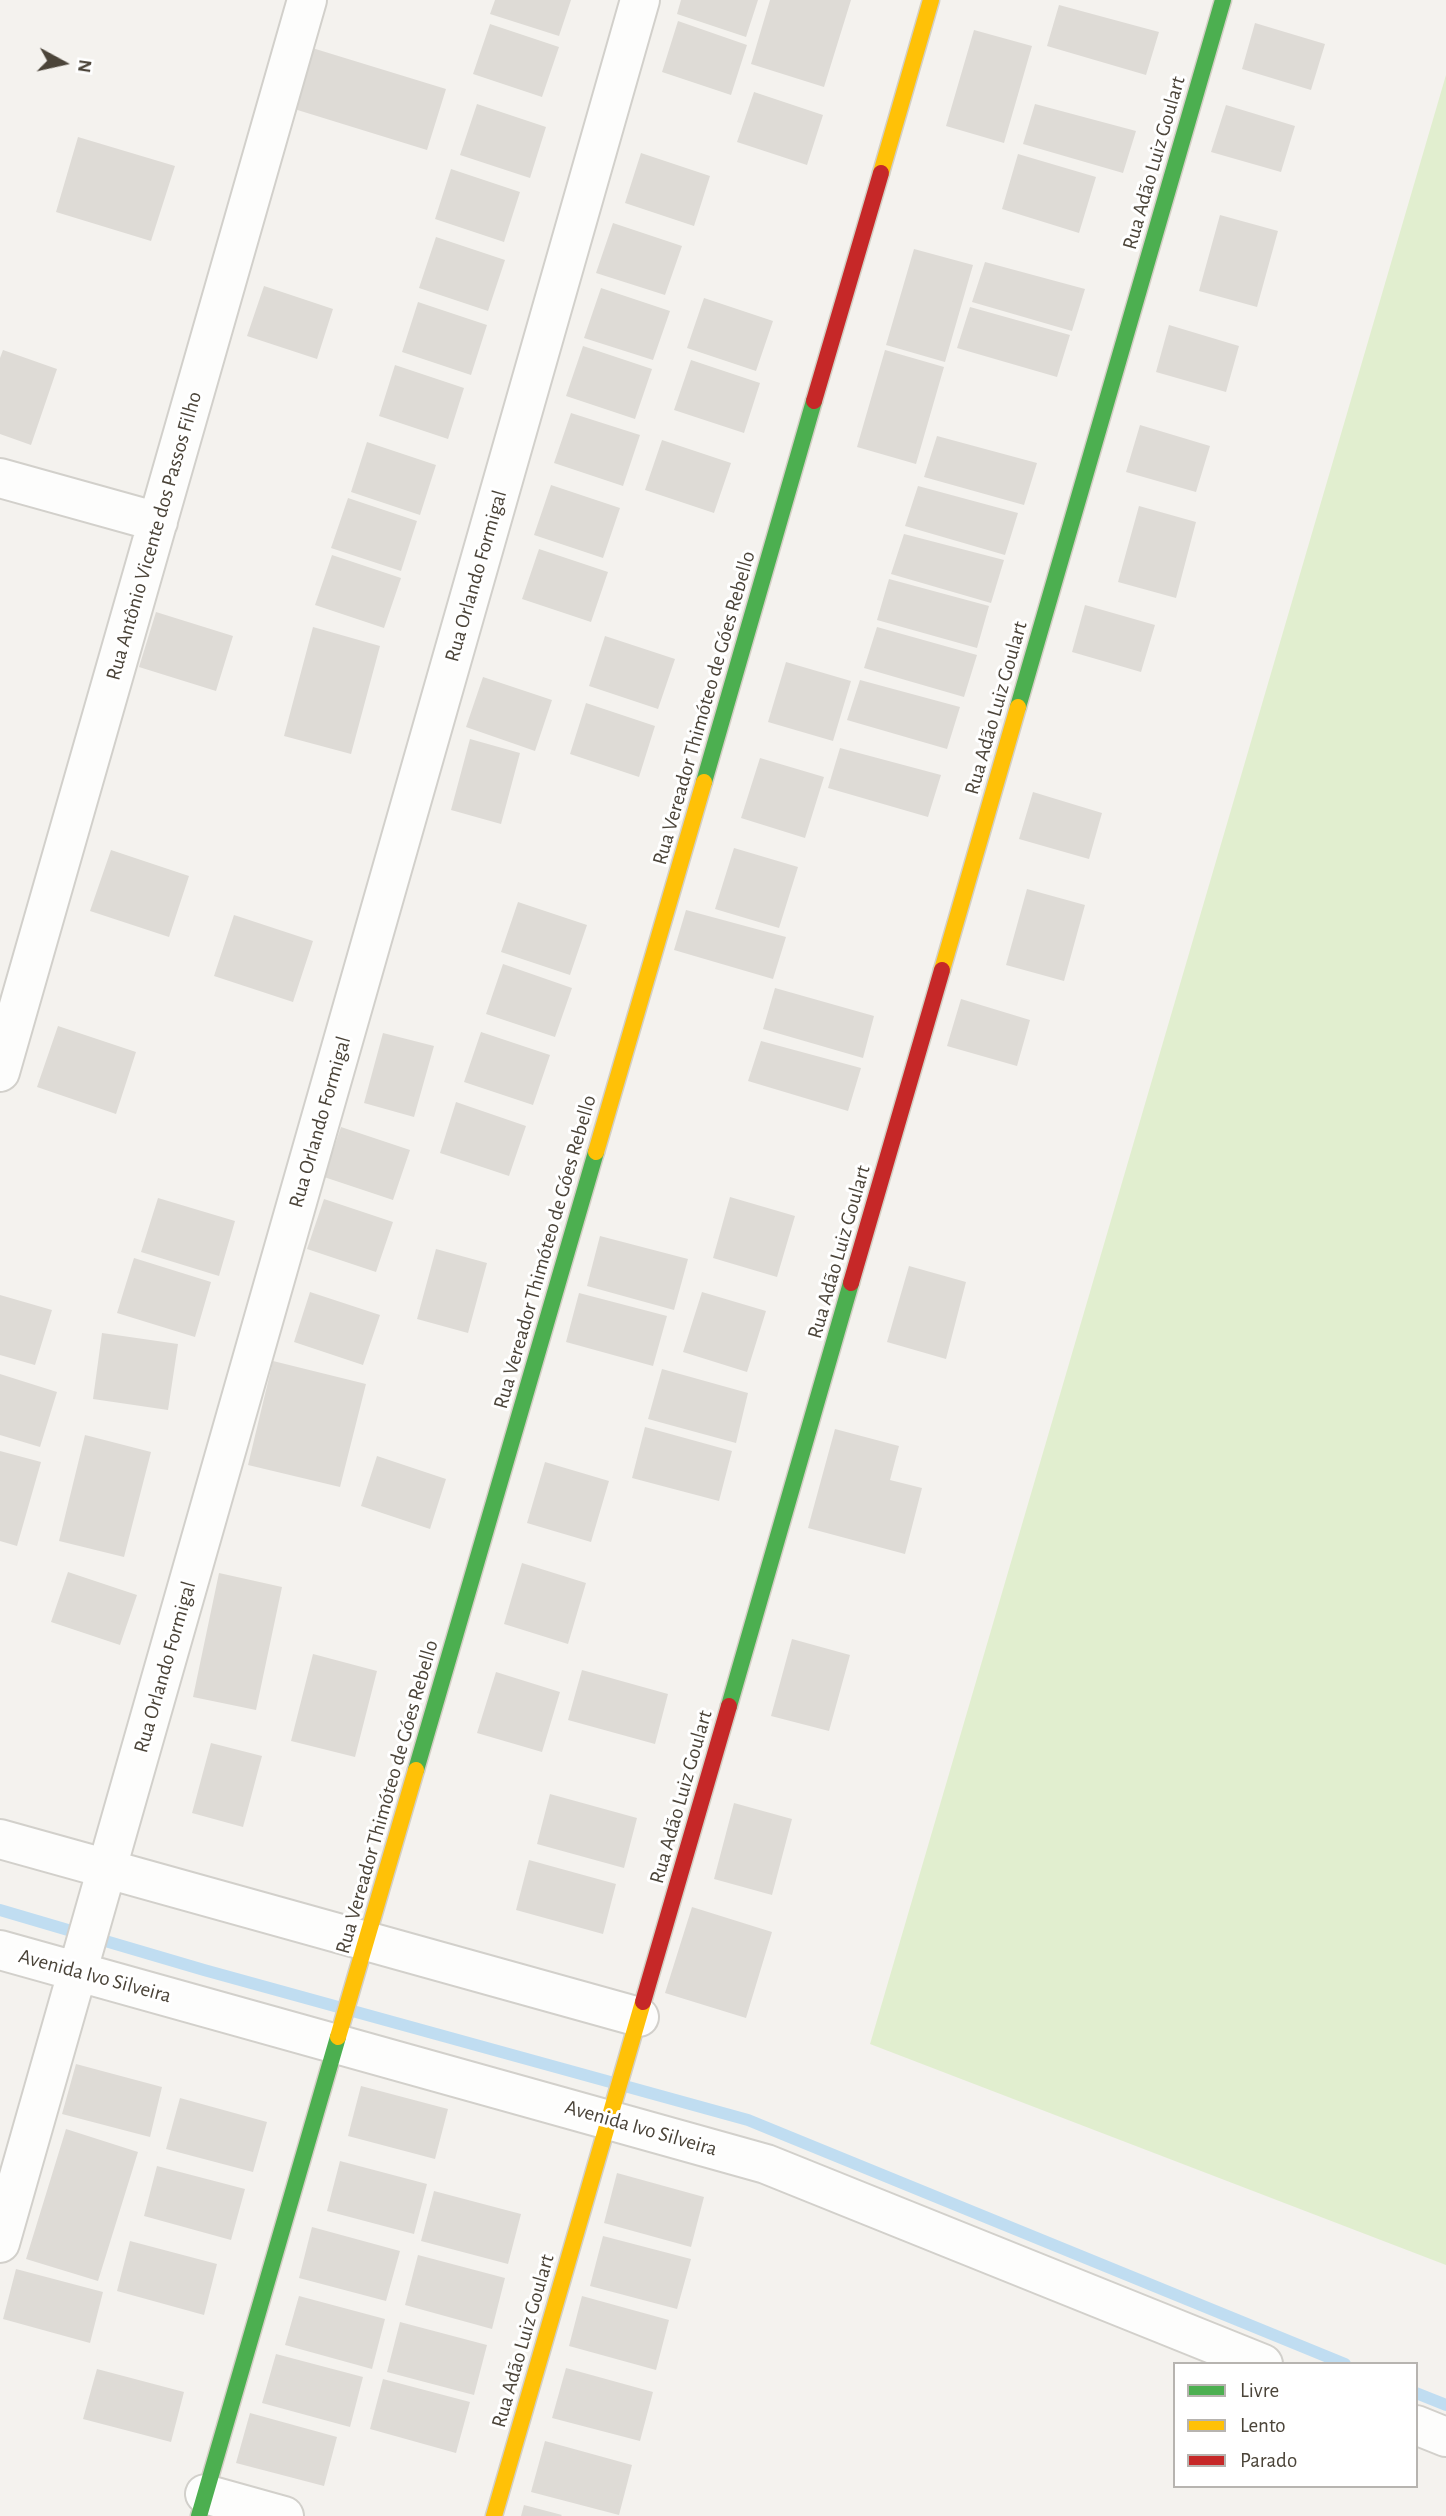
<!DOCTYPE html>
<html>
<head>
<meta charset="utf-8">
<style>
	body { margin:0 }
	#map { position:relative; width:1446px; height:2516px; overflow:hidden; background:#f4f2ee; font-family:"Alegreya Sans",sans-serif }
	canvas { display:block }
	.legend { position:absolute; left:1173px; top:2362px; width:245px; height:126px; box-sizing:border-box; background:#fff; border:2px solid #b7b4b0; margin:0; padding:9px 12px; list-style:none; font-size:21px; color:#4b4439 }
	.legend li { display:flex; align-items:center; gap:14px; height:35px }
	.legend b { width:35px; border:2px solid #b7b4b0 }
	.north { position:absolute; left:28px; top:28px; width:70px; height:70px; -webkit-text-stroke:5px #fff; paint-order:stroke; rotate:98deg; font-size:19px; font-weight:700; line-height:28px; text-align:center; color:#4b4439 }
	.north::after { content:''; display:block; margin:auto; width:24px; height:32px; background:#4b4439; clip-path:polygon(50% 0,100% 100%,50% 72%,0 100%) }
</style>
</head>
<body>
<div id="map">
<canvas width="1446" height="2516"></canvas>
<ul class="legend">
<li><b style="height:9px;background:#4caf50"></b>Livre</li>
<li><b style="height:9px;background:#ffc107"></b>Lento</li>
<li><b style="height:9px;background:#c62828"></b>Parado</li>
</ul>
<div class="north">N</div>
</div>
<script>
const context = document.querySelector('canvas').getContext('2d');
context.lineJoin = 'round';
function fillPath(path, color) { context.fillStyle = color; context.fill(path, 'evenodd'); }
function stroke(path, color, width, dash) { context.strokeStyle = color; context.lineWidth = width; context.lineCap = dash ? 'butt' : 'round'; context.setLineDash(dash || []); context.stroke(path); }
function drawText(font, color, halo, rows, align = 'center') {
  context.font = font + ' "Alegreya Sans",sans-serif'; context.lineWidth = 6; context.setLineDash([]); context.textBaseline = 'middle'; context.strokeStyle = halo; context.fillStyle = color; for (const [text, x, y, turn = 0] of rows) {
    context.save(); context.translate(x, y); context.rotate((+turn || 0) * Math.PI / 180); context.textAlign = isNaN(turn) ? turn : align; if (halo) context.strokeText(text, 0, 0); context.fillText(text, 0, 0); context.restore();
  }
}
fillPath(new Path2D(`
	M1446,75V2265L870,2044Z`), '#e1eecf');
stroke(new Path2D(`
	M0,1910L204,1970L748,2120L1345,2364
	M1416,2393L1446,2405`), '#c0ddf1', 12);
fillPath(new Path2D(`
	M495,0H571L559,36L490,14Z
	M681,0H758L746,37L677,14Z
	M770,0H851L824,87L751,64Z
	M1059,5L1159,32L1146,75L1047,46Z
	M678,21L747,45L731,95L662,72Z
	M1255,23L1325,44L1311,90L1242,69Z
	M490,24L559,47L542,97L473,74Z
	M974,30L1032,46L1004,143L946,126Z
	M309,47L446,89L427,150L291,108Z
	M754,92L823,115L807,165L737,142Z
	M477,104L546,127L530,178L460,155Z
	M1035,104L1136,131L1123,173L1023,144Z
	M1226,105L1295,126L1281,172L1211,152Z
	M78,137L175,166L151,241L56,212Z
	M641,153L710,176L694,226L625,203Z
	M1018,154L1096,177L1079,233L1002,209Z
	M451,169L520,192L504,242L435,219Z
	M1220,215L1278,231L1257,307L1199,291Z
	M613,223L682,246L665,295L596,273Z
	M436,237L505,260L488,311L419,288Z
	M914,249L973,265L945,362L886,345Z
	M985,262L1085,289L1072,331L972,302Z
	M264,286L333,309L317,359L247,336Z
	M601,288L670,311L653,360L584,338Z
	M704,298L773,321L756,371L687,348Z
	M418,302L487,325L471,375L402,352Z
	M970,307L1070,335L1057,377L957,348Z
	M1169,325L1239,346L1226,392L1156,372Z
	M583,346L652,369L635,419L566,396Z
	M3,350L57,369L31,445L0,434V358Z
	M885,350L944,367L916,464L857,447Z
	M691,360L760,383L744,433L674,410Z
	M395,365L464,388L448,439L379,416Z
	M571,413L640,435L623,486L554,463Z
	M1140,425L1210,446L1196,492L1126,472Z
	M937,436L1037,463L1024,505L924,477Z
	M662,440L731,463L714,513L645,490Z
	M367,442L436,465L420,515L351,492Z
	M551,485L620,508L603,558L534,535Z
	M918,486L1018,513L1005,555L905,526Z
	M348,498L417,521L401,571L331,548Z
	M1139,506L1196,522L1176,598L1118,582Z
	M904,534L1004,560L991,603L891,574Z
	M539,549L608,572L591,622L522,599Z
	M332,555L401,578L384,628L315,605Z
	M889,579L989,606L977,648L877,620Z
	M1085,605L1155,625L1141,672L1072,652Z
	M156,612L233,636L216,691L139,667Z
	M313,627L380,646L351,754L284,736Z
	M877,627L977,655L964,697L864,668Z
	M605,636L675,659L658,709L589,686Z
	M786,662L851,681L833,741L768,722Z
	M483,677L552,700L535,751L466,727Z
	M860,680L960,707L947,749L847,720Z
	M586,703L655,726L639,777L570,754Z
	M470,739L520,753L501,824L451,810Z
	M840,748L941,775L928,817L828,788Z
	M760,758L824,777L805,838L741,818Z
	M1033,792L1102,813L1089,859L1019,839Z
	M734,848L798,867L779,928L715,909Z
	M111,850L189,876L169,937L90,911Z
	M1027,889L1085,905L1064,981L1006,965Z
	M518,902L587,925L570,975L501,952Z
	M686,910L786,937L773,979L674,950Z
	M234,915L313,941L293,1002L214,976Z
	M503,964L572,988L555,1037L486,1014Z
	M775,988L874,1016L863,1058L763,1029Z
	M961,999L1030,1020L1017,1066L947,1046Z
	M58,1026L136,1052L116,1114L37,1087Z
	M481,1032L550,1055L533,1105L464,1082Z
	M383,1033L434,1046L414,1117L364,1103Z
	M761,1041L861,1068L848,1111L748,1081Z
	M456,1102L526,1126L509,1176L440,1153Z
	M341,1127L410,1150L393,1200L324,1177Z
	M730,1197L795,1216L777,1277L713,1258Z
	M158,1198L235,1221L219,1276L141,1252Z
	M324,1199L393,1222L376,1272L307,1249Z
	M600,1236L688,1259L674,1310L587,1286Z
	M436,1249L487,1263L468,1333L417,1319Z
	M134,1258L211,1282L195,1337L117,1313Z
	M909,1266L966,1282L946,1359L887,1342Z
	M310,1292L380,1315L363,1365L294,1342Z
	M702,1292L766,1311L747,1372L683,1352Z
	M579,1293L667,1316L653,1366L566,1342Z
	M0,1295L52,1310L35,1365L0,1355Z
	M102,1333L178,1344L168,1410L93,1399Z
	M273,1361L366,1384L340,1487L248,1465Z
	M662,1369L748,1393L736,1443L648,1419Z
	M0,1374L57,1392L40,1447L0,1435Z
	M645,1427L732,1451L719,1501L632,1478Z
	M835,1429L899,1446L890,1480L922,1488L905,1554L808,1528Z
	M85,1435L151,1452L124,1557L59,1541Z
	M0,1451L41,1462L17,1546L0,1541Z
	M377,1456L446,1479L430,1529L361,1506Z
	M545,1462L609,1481L591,1542L527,1523Z
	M522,1563L586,1583L568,1644L504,1624Z
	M68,1572L137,1595L120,1645L51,1622Z
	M219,1573L282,1587L256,1710L193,1697Z
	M792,1639L850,1655L829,1731L771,1716Z
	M313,1654L377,1671L355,1757L291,1741Z
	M582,1670L668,1694L655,1744L568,1720Z
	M496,1672L560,1692L542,1752L477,1733Z
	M211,1743L262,1756L243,1827L192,1813Z
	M550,1794L637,1818L624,1868L537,1844Z
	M734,1803L792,1819L772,1895L714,1879Z
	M529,1860L616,1884L603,1934L516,1910Z
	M692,1907L772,1932L746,2018L665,1993Z
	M76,2064L162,2087L150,2137L62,2114Z
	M361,2086L448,2109L435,2159L348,2136Z
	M180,2098L267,2122L253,2172L166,2149Z
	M66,2129L138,2152L98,2281L26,2259Z
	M340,2161L427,2184L414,2234L327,2211Z
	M157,2166L245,2189L231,2240L144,2216Z
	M617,2173L704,2197L691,2247L604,2223Z
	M434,2191L521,2214L508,2264L421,2241Z
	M312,2227L400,2251L386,2301L299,2278Z
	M603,2236L691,2259L677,2309L590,2286Z
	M130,2241L217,2264L204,2315L117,2291Z
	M418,2255L505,2278L492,2329L405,2305Z
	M16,2269L103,2292L90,2343L3,2319Z
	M299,2296L385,2319L372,2369L285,2345Z
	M582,2296L669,2320L656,2370L569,2346Z
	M400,2322L487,2345L474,2395L387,2372Z
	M276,2354L363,2377L350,2427L262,2403Z
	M566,2368L653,2392L640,2441L552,2418Z
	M97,2369L184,2392L171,2442L83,2419Z
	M383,2379L470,2402L456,2453L370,2429Z
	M250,2413L337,2437L324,2486L236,2463Z
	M545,2441L632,2465L619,2515L531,2492Z
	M524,2505L562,2515L561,2516H521Z`), '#dedbd6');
const street = new Path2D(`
	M0,478L158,522
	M0,1072L307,0
	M0,1839L639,2017
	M0,1950L766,2164L1263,2364
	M0,2243L640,0
	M1416,2425L1446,2437
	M205,2494L284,2516`);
const fast = new Path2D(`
	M1018,707L1223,0
	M704,782L814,401
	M729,1706L851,1283
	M416,1770L596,1152
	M199,2516L338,2037`);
const slow = new Path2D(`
	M881,173L931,0
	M942,970L1018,707
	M596,1152L704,782
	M338,2037L416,1770
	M494,2516L643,2002`);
const jam = new Path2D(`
	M814,401L881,173
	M851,1283L942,970
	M643,2002L729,1706`);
stroke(street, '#d2d0cb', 42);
stroke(fast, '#d3cfc5', 19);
stroke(slow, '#d3cfc5', 19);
stroke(jam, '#d3cfc5', 19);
stroke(street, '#fdfdfc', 38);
stroke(fast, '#4caf50', 16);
stroke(slow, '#ffc107', 16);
stroke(jam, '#c62828', 16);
drawText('21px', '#4b4439', '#fff', [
	["Rua Adão Luiz Goulart",1154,163,-74],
	["Rua Antônio Vicente dos Passos Filho",154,536,-74],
	["Rua Orlando Formigal",476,576,-74],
	["Rua Vereador Thimóteo de Góes Rebello",704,708,-74],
	["Rua Adão Luiz Goulart",996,708,-74],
	["Rua Orlando Formigal",320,1122,-74],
	["Rua Vereador Thimóteo de Góes Rebello",545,1252,-74],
	["Rua Adão Luiz Goulart",839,1252,-74],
	["Rua Orlando Formigal",165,1667,-74],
	["Rua Vereador Thimóteo de Góes Rebello",387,1797,-74],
	["Rua Adão Luiz Goulart",681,1797,-74],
	["Avenida Ivo Silveira",95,1976,15],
	["Avenida Ivo Silveira",641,2128,16],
	["Rua Adão Luiz Goulart",523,2341,-74]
]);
</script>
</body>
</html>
